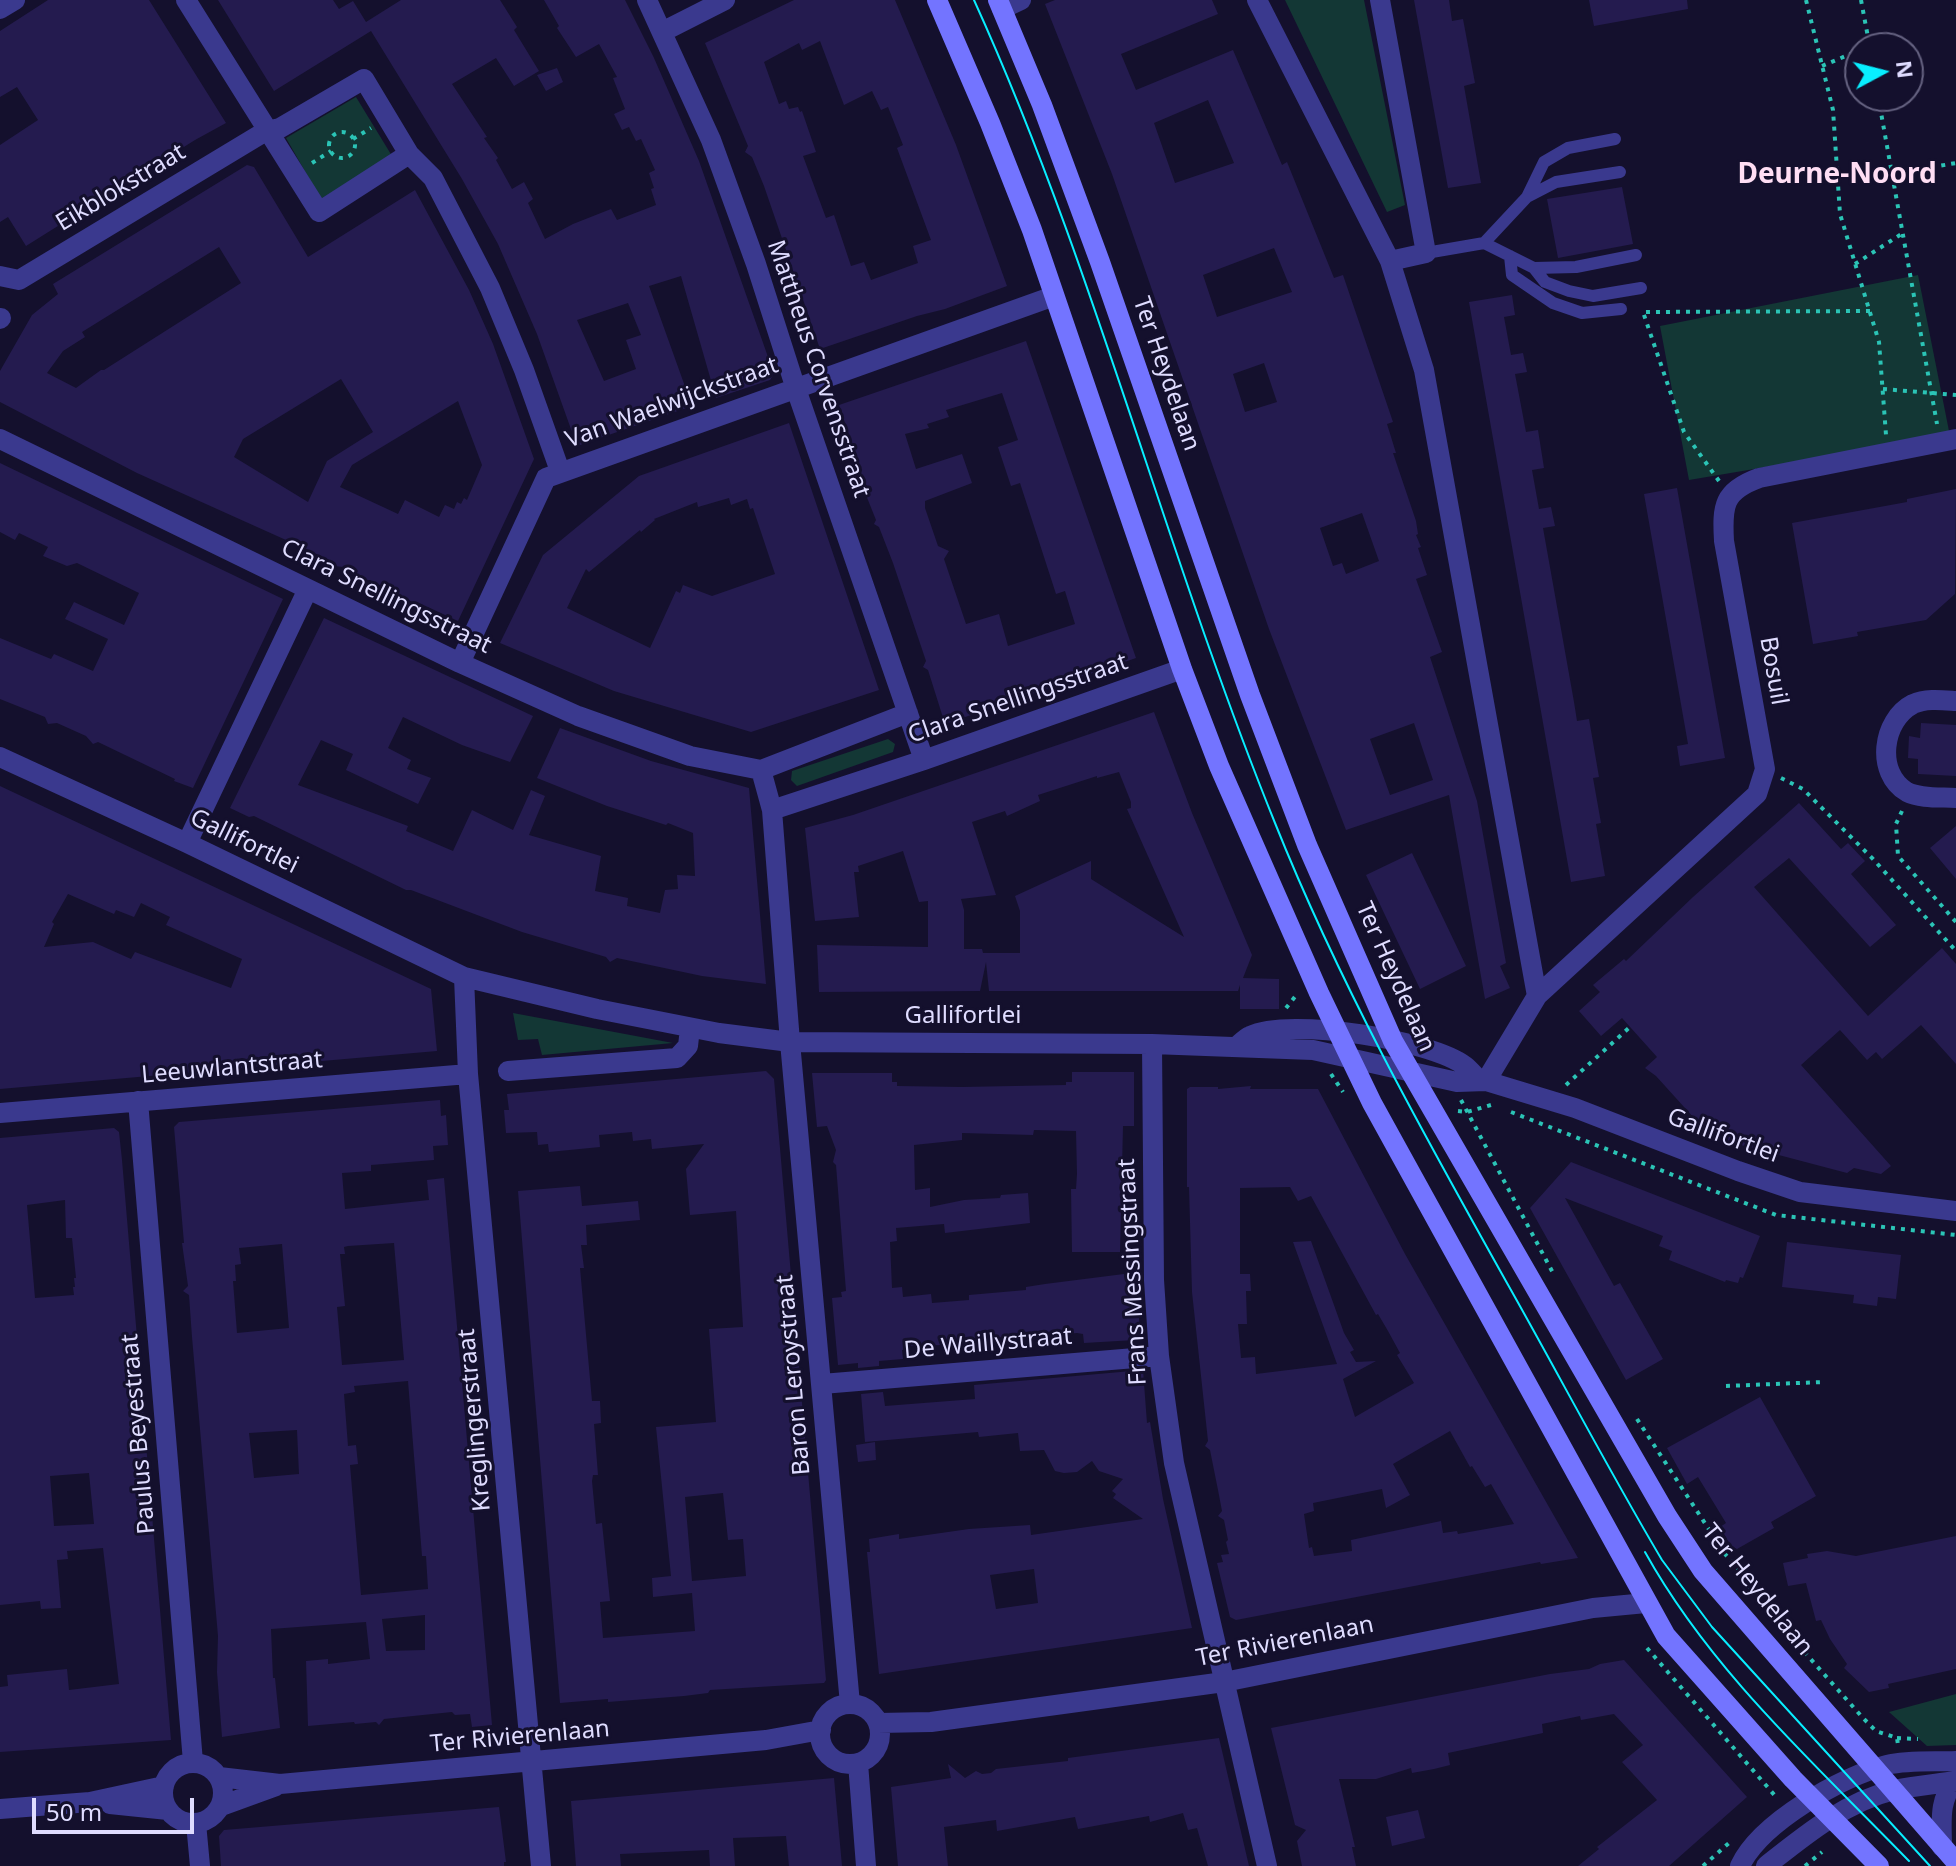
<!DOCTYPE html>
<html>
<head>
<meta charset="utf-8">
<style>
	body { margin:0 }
	#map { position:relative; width:1956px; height:1866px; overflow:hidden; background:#14102d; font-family:"Noto Sans",sans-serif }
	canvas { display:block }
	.north { position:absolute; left:1844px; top:32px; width:80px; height:80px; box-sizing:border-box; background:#14102d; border:2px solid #656281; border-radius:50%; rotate:83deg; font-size:22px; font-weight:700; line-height:32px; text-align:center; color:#dfdcff }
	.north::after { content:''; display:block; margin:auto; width:28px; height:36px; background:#08eeff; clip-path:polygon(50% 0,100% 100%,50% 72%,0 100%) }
	.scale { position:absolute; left:32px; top:1798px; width:162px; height:36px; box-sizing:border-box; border:4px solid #dfdcff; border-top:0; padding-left:10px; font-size:24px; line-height:28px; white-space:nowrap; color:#dfdcff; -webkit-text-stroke:6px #14102d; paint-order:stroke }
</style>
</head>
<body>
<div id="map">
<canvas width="1956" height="1866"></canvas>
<div class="north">N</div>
<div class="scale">50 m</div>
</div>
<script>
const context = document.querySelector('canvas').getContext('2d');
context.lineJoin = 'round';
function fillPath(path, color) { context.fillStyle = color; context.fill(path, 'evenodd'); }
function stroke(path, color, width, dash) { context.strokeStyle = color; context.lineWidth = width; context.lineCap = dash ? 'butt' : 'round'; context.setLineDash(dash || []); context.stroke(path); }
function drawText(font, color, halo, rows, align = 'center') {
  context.font = font + ' "Noto Sans",sans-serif'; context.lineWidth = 6; context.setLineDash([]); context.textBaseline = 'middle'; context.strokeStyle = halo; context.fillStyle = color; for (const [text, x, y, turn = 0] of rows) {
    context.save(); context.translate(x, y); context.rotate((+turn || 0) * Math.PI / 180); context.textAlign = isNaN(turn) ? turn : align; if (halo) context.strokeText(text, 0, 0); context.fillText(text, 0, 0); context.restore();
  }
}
fillPath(new Path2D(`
	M1285,0H1364L1405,205L1387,212Z
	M356,97L392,156L322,201L286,138Z
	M1918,275L1950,436L1689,480L1660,326Z
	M888,739L895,744L893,752L797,786L791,780L792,771Z
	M513,1013L673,1043L542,1055L538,1039L518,1040Z
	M1956,1694V1745L1927,1746L1889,1712Z`), '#133735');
fillPath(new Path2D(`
	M48,0H149L226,123L195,140L26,246L8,217L0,222V145L38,120L17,87L0,97V31Z
	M218,0H333L339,9L353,1L366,22L401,0H500L517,27L514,30L539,71L514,86L496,58L452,84L487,137L484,138L498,158L496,160L512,189L524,182L533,199L528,203L545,239L573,224L611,209L617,220L656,205L651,189L654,188L649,173L655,170L641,139L636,141L629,127L622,130L614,114L625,109L613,78L617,77L599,44L576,57L557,28L559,26L544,0H625L654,58L699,161L774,374L770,380L716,398L681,276L649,286L692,406L577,446L537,334L498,244L462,179L371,31L274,91ZM628,303L641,335L626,340L636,369L604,381L577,320Z
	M794,0H895L956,145L1007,286L945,309L917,316L820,349L764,186L752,157L745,152L748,146L705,43ZM820,41L844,105L872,91L881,110L888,107L903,145L897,148L931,240L913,246L918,263L871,280L864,262L851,266L834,215L826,218L803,156L816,152L802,111L800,112L798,107L789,109L786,101L779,104L764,62L799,43L802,50Z
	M1055,0H1212L1218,14L1121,54L1136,90L1233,50L1282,165L1287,162L1334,278L1343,275L1393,422L1387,424L1396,453H1393L1416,521L1418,534L1416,535L1421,547L1418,548L1427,575L1416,579L1442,652L1430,657L1477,801L1506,963L1500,966L1510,988L1485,999L1449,795L1346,830L1269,629L1112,174L1045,4ZM1208,100L1234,163L1175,183L1154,123ZM1274,248L1292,292L1217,317L1203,275ZM1264,363L1277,402L1245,412L1233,374ZM1362,513L1379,561L1346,574L1342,563L1333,566L1320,528ZM1414,723L1433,780L1390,795L1370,739Z
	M1414,0H1449L1452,21L1463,19L1475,83L1464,86L1481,183L1448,188Z
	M1589,0H1687L1688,9L1594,26Z
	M557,68L563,82L546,91L537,75Z
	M247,165L254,167L308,257L415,190L469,290L493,344L534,459L458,621L417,602L416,604L370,580H365L352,574L351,568L335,566L331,561L306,549L137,473L0,402V371L32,315L58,294L53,284ZM219,247L241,283L104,370H101L76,388L47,373L63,351L85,337L82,332ZM341,379L373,432L327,461L308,502L234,457L243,439ZM458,401L482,465L467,500L464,498L461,504L457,502L454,509L445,505L439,517L405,500L398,514L340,487L352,465Z
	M1622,187L1633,244L1558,258L1547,199Z
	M1512,295L1515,315L1504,317L1511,355L1523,353L1527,372L1515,374L1526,432L1538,430L1544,468L1532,470L1539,509L1551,507L1555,526L1543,528L1574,702L1577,721L1589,719L1599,777L1593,778L1601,823L1596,824L1605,876L1571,882L1469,302Z
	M1026,341L1136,658L945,724L928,670L923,667L926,661L893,563L879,527L874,524L876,520L866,495L867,493L859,467L852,458L856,456L839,405ZM1002,393L1018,440L998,447L1011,486L1020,483L1056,594L1065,591L1075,624L1008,646L999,614L966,624L944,559L949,551L938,546L925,508V501L972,483L962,454L916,469L905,434L929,428L927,424L949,417L946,410Z
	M789,423L879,690L751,732L614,691L500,643L543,555L639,476ZM729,498L731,505L747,499L750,509L753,508L775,574L712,596L683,585L680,593L676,591L650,648L567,608L586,569L589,572L640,530L641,532L655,520L654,519L697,502L698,507Z
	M0,463L283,599L193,788L174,781L175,779L98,742L93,744L86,736L57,723L48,724L45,717L0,699V638L51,659L54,654L93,671L108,639L65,619L74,602L124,625L139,593L77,563L67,566L43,556L48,547L19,533L15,540L0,532Z
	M1677,488L1725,758L1680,766L1677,746L1688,744L1644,494Z
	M1956,489L1955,594L1926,620L1857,632L1858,636L1813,644L1792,523L1907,502V499Z
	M324,618L533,716L510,762L462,745L403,717L388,748L411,760L407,769L431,778L418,804L346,770L353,754L321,740L298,785L408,826L406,831L453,851L472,810L513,830L531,790L545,796L529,835L601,856L595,891L628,898L627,906L660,913L665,890L678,889L677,875L695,876L693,833L668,823L666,825L607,806L537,778L560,728L651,761L749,788L766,984L702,976L617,958L610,962L606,957L522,932L411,890H406L254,816L249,817L230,808Z
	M1154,712L1192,813L1252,955L1243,978L1279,979V1009H1240V985L1238,991H989L986,962L980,991L819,992L817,945L928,947V901L919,902L903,851L858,866L859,872H854L859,917L815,921L805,828L853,815ZM1119,772L1131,802V808L1127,809L1184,937L1091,879V861L1015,896L1020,911V953H983L982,949H964V910L961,899L996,895L972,822L1005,811L1007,816L1040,801L1038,795L1097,776V778Z
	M1921,723L1956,725V776L1918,774V759L1908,758L1909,736L1920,738Z
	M0,786L431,989L437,1051L0,1089ZM68,894L114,914L116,910L134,917L141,903L170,917L166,925L242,959L231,988L135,952L131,959L93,942L44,947L54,924L52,922Z
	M1799,803L1841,849L1848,843L1865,861L1851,874L1896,925L1870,947L1789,858L1754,887L1868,1016L1942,948L1956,964V1064L1921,1025L1882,1059L1876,1052L1867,1060L1840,1030L1801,1065L1891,1166L1881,1174L1854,1168L1847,1173L1718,1139L1706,1125L1703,1128L1656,1076L1645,1068L1657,1057L1622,1018L1601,1036L1579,1011L1600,992L1593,985L1624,959L1626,961L1693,897Z
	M1956,826V879L1930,848Z
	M1412,853L1466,966L1420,989L1366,875Z
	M766,1071L774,1079L826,1680L824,1683L710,1690L708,1693L684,1696L608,1702V1699L560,1703L518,1191L580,1186L582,1206L638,1201L640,1220L586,1225L587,1245H581L584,1268H580L592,1401H600L601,1423L594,1424L598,1475H593L592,1481L596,1524L602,1523L610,1601L600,1602L603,1638L695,1631L692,1593L653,1597L652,1578L671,1576L656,1427L716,1422L709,1329L743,1327L736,1211L690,1215L686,1169L704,1144L652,1149L651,1139L633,1141L632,1132L599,1135L600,1147L549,1152L548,1144L538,1145L537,1132L506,1133L504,1110H509L507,1094ZM723,1493L728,1540L743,1539L746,1576L692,1581L685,1497Z
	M1072,1072H1134V1126H1123L1120,1252H1072L1071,1189H1076L1077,1174L1076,1131L1034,1130L1033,1135L962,1133V1140L914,1145L915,1190L930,1188V1207L964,1200L1000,1198L1001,1195L1028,1193L1030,1223L945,1233L944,1224L896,1228L897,1241L890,1242L892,1288L902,1287L903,1297L931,1294L932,1303L969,1300V1295L1026,1290V1287L1045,1284L1124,1274L1127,1286H1137L1140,1334L1135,1340L1084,1343L1083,1334L1077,1333L1043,1336L1037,1334L1016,1337L1011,1336L985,1339L974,1346L973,1339L947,1342L943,1345L907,1346L908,1349L902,1350L903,1359L879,1361V1366L858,1368V1363L838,1365L832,1298L842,1297L841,1292L846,1291L836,1165L833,1162L836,1150L827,1126L817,1127L812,1073H892V1082H897V1086L962,1087L1066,1085V1082H1072Z
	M1251,1086L1250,1089H1318L1405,1254L1578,1558L1541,1564L1540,1562L1236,1620L1230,1617L1217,1563L1223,1562L1221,1555L1229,1554L1226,1542L1228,1540L1224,1520L1218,1516L1222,1511L1218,1490L1210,1450L1205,1446L1208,1441L1192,1292L1189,1187H1187V1089L1190,1087H1218V1089ZM1290,1187L1298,1201L1311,1196L1376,1315L1378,1314L1388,1331L1400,1353L1397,1355L1414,1383L1355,1417L1343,1379L1376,1361L1356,1362L1350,1352L1354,1350L1344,1333L1311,1241L1293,1242L1337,1364L1256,1374L1255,1357L1241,1358L1238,1324H1247L1246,1291H1251L1250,1274H1240V1188ZM1450,1431L1470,1467L1472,1466L1485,1487L1491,1484L1514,1524L1458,1534L1457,1531L1443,1533L1441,1521L1351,1540L1352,1551L1314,1556L1312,1547L1309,1548L1304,1514L1314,1511L1313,1503L1382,1489L1386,1508L1410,1495L1393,1464Z
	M440,1100L441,1116L446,1115L448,1145L433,1146L434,1160L371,1165V1171L342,1173L345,1209L429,1200L427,1180L444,1178L492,1725L472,1727L470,1714L455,1715L452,1712L384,1719L379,1725L376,1722L355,1724L354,1722L308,1726L306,1661L328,1659V1664L370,1659L366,1622L271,1629L273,1678H275L280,1728L222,1737L217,1672L218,1636L192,1337L189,1295L183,1291L188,1286L182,1243H184L174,1127L179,1122ZM394,1243L404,1360L342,1365L337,1307L345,1306L340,1254H345L344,1247L348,1246ZM282,1244L289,1328L237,1333L233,1281H236L235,1265L241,1264L239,1248ZM408,1381L422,1556H426L428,1589L361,1595L350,1465L358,1464L356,1445L348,1446L344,1394L355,1392L354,1386ZM297,1430L299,1474L254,1478L249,1433ZM425,1615V1650L386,1651L382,1619Z
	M114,1128L119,1132L122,1160L171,1740L0,1752V1687L8,1686L7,1675L67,1669L69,1690L119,1684L103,1548L67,1551L68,1559L57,1560L61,1608L41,1609L40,1601L0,1605V1138ZM65,1200L66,1238H72L76,1278H74L75,1287H73L74,1295L35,1298L27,1205ZM89,1473L94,1524L54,1526L50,1476Z
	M1571,1162L1760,1236L1743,1278L1740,1277L1738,1283L1726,1280L1725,1282L1669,1260L1672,1251L1659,1246L1663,1236L1565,1198L1614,1286L1620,1283L1663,1359L1626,1380L1530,1208Z
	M1787,1242L1901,1255L1896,1299L1878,1297L1877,1306L1853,1303L1854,1295L1782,1287Z
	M1143,1370L1147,1423L1150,1422L1163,1499L1192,1628L879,1674L867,1552H870L869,1539L899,1534V1539L969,1529L1030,1525L1031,1535L1143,1519L1113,1498L1116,1494L1112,1491L1123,1479L1099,1471L1092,1461L1077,1472L1064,1473L1055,1471L1044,1450L1020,1451L1018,1433L979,1437L978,1432L865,1442L861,1394L883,1392L885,1406L975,1399L974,1385ZM1034,1569L1038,1603L996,1609L990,1575Z
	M1760,1397L1816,1496L1771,1522L1774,1528L1737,1549L1731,1546L1720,1527L1726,1523L1698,1477L1687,1484L1667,1448Z
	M875,1442L876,1460L858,1462L856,1445Z
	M1956,1536V1669L1888,1684L1889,1688L1869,1692L1844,1668L1847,1664L1830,1639L1821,1620L1816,1621L1806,1583L1788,1586L1783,1563L1808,1558L1807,1554L1827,1551L1856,1556Z
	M1624,1660L1747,1797L1669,1866H1578L1599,1849L1597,1847L1657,1800L1622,1762L1643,1745L1614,1714L1581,1720L1580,1716L1542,1724L1543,1733L1448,1753L1450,1765L1434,1769L1412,1773L1411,1768L1376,1779H1339L1355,1847H1352L1356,1866H1302L1297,1841L1306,1830L1295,1825L1271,1728L1550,1674L1589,1669L1600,1664Z
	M1219,1738L1249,1866H1208L1197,1828L1188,1830L1183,1813L1150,1822L1149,1816L1078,1829L1075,1817L997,1831L996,1820L944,1827L948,1866H898L891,1787L951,1778L948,1764L965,1778L976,1771L982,1774L991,1773L996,1769L1068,1761V1758Z
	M834,1778L842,1866H789L786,1836L733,1838L735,1866H710L709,1850L620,1854L621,1866H576L571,1801Z
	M499,1807L506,1862H504V1866H221L219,1836L224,1830Z
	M1418,1810L1425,1838L1392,1846L1386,1817Z`), '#241b4f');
stroke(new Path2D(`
	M1806,0L1833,110L1840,214L1879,342L1886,435
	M1861,0L1870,48
	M1822,66L1860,50
	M1878,96L1937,424
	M329 145a13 13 0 1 1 26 0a13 13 0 1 1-26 0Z
	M353,139L371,128
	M312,163L331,151
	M1892,174L1956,163
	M1855,264L1903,233
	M1883,389L1956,395
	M1719,481L1684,432L1643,312L1870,311
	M1781,778L1803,789L1873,859L1956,951
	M1902,811L1896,824L1898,856L1956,922
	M1286,1008L1298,993
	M1404,1012L1423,1026
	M1331,1074L1343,1092
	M1566,1085L1630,1027
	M1461,1100L1553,1273
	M1458,1111L1467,1112L1491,1105
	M1511,1112L1776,1215L1956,1235
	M1726,1386L1823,1382
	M1637,1419L1725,1554L1742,1573L1754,1595
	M1791,1637L1863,1718L1876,1731L1897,1738L1898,1745
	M1647,1648L1777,1798
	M1897,1738L1918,1739
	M1703,1866L1729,1843
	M1805,1866L1822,1852`), '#2bc4b6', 4, [4, 6]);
stroke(new Path2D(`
	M1527,197L1556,182L1620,172
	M1484,243L1527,197L1544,162L1568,148L1615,139
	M1484,243L1534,268L1545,282L1569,291L1593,296L1641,288
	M1426,253L1484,243
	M1510,256L1512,275L1553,303L1582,313L1621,309
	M1534,268L1576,267L1636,255`), '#3a398e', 12);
stroke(new Path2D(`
	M647,0L711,140L756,264L795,386L924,760
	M1257,0L1390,261L1424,370L1537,996L1486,1081
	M1380,0L1426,253L1390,261
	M0,9L15,0
	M1002,9L1021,0
	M662,32L725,0
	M409,154L433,178L490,288L524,370L560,471
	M0,276L19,280L266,131L280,128L364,79L409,154L319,212L186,0
	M0,319L1,318
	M0,439L460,663L578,716L690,756L761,770L772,810L790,1042L850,1704
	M460,663L546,478L1054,296
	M1956,701C1942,700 1926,698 1913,704C1882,720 1875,773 1907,792C1921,799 1941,797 1956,798
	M0,757L187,843L464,977L597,1009L719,1033L790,1042L1152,1044L1313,1050L1457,1082L1486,1081L1575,1108L1738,1171L1800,1192L1956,1211
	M761,770L908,713
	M772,810L924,760L1182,669
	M187,843L308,589
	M464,977L468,1074L541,1866
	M1537,996L1757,794L1765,769L1724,541C1722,506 1723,491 1759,478L1956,439
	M1152,1044L1154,1280L1159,1356L1174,1463L1267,1866
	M1236,1047C1240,1044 1245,1038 1250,1036C1290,1017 1431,1040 1465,1066C1470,1070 1474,1075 1478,1079
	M508,1071L677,1058L688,1046L690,1028
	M138,1101L193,1762
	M0,1113L468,1074
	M822,1384L1159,1356
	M820 1734a30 30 0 1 1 60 0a30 30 0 1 1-60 0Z
	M878,1723L931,1722L1224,1682L1593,1608L1646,1603
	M163 1793a30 30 0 1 1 60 0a30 30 0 1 1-60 0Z
	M858,1763L866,1866
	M219,1777L280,1784L766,1740L821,1730
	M110,1804L168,1810
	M221,1806L276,1786
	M0,1809L90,1802L164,1786
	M196,1823L200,1866
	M1942,1847C1942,1822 1938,1801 1955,1781
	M1740,1866C1760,1823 1842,1776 1887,1765C1909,1760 1933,1762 1956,1761
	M1766,1866C1805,1835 1845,1802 1894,1790C1914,1786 1936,1784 1956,1781`), '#3a398e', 20);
stroke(new Path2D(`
	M937,0L990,123L1032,230L1182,669L1219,766L1319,993L1372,1103L1666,1636L1793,1779L1879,1866
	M998,0L1042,105L1100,262L1250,695L1307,845L1393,1041L1667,1516L1703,1571L1956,1862`), '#7374ff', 20);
stroke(new Path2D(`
	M974,0C1095,266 1165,552 1275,823C1339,983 1423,1133 1507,1283C1559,1375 1608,1469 1662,1560L1712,1627L1930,1866
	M1645,1552C1711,1671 1815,1764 1909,1861`), '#08eeff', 2);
drawText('24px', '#dfdcff', '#14102d', [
	["Eikblokstraat",121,188,-31],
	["Mattheus Corvensstraat",818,369,71],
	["Ter Heydelaan",1166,374,71],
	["Van Waelwijckstraat",672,403,-20],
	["Clara Snellingsstraat",386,597,26],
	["Bosuil",1773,671,80],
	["Clara Snellingsstraat",1018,699,-19],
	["Gallifortlei",244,842,26],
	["Ter Heydelaan",1395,977,66],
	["Gallifortlei",963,1016],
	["Leeuwlantstraat",232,1068,-5],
	["Gallifortlei",1723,1136,20],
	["Frans Messingstraat",1133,1272,-93],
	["De Waillystraat",988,1344,-5],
	["Baron Leroystraat",794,1375,-95],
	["Kreglingerstraat",475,1420,-95],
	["Paulus Beyestraat",139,1434,-95],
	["Ter Heydelaan",1757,1590,51],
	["Ter Rivierenlaan",1285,1642,-11],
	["Ter Rivierenlaan",520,1737,-5]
]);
drawText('bold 28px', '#ffdef4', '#14102d', [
	["Deurne-Noord",1837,175]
]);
</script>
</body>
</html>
